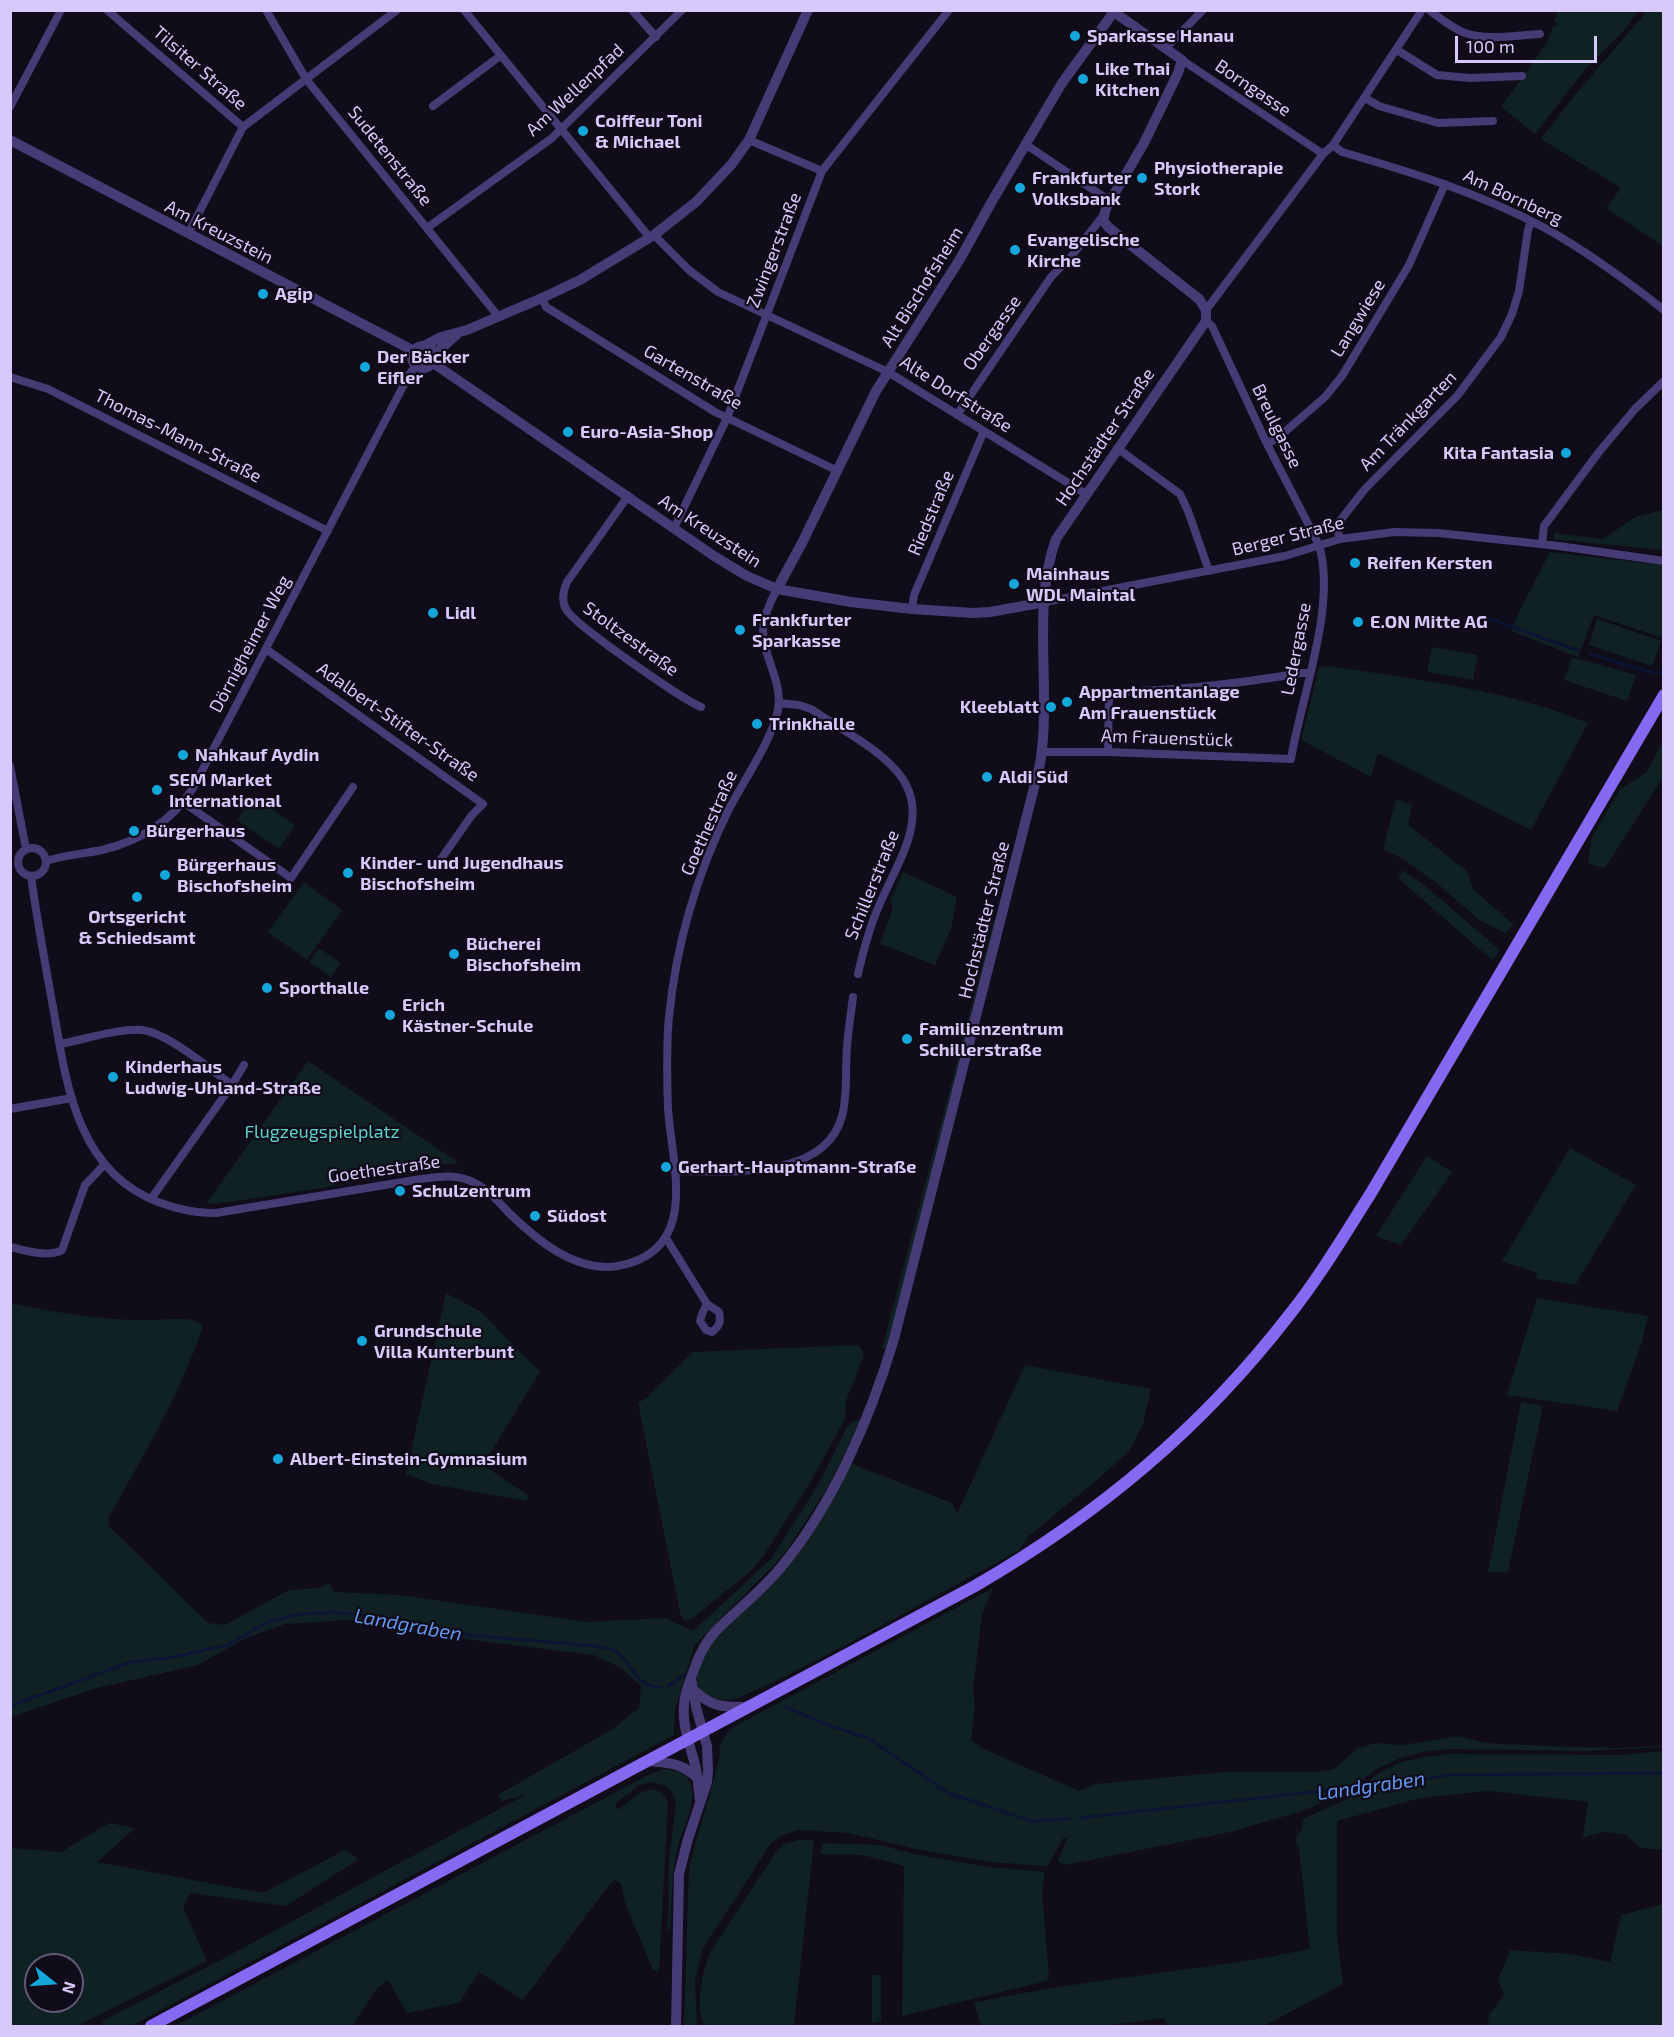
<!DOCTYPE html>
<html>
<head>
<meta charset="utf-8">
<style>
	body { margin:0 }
	#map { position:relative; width:1674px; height:2037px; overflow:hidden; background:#110c1a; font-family:"Exo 2",sans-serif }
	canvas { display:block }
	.frame { position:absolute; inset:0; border:12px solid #d7cafa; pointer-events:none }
	.north { position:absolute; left:24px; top:1953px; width:60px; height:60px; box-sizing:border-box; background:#110c1a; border:2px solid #605874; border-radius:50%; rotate:107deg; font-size:16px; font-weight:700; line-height:24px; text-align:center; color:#d7cafa }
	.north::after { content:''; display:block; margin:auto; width:21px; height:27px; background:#15a7db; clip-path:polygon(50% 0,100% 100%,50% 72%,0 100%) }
	.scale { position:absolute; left:1455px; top:36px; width:142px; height:27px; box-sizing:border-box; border:3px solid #d7cafa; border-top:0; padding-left:8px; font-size:18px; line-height:21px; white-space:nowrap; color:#d7cafa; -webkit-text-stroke:4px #110c1a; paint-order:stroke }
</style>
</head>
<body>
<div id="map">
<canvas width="1674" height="2037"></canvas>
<div class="frame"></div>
<div class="north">N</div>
<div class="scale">100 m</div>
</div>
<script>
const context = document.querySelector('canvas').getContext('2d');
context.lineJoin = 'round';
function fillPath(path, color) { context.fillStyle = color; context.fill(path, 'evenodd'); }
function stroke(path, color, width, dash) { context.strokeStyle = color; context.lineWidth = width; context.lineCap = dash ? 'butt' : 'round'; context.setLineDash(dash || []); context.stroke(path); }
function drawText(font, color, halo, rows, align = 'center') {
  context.font = font + ' "Exo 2",sans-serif'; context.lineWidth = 4.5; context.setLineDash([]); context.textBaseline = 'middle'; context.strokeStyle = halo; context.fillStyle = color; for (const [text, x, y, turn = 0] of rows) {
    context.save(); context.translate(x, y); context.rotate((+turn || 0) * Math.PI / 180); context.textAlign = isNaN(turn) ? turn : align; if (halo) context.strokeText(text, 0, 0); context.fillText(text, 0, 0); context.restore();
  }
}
fillPath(new Path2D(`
	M1558,11H1638L1625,29L1587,67L1535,134L1501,107L1547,43L1553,26L1556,27L1557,23L1554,22Z
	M1647,11H1663V246L1606,208L1621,188L1541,139L1575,95Z
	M1663,510V550L1553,539L1554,533L1603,539L1635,517Z
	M1550,552L1663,565V638L1594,615L1578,657L1511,631L1520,610Z
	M1597,619L1661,641L1652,666L1589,645Z
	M1432,647L1478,655L1473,680L1427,672Z
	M1572,657L1636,675L1627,701L1564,680Z
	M1330,666C1416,680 1507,689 1588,723L1531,830L1378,753L1371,777L1301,740L1319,668Z
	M1663,742V777L1605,868L1588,864L1592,837L1620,789L1646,773Z
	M253,796L295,825L279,849L237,820Z
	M1396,799L1412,805L1408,825L1467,871L1474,890L1514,925L1505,933L1479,920L1438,884L1403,859L1383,849Z
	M1402,870L1424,885L1500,950L1492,960L1398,878Z
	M903,872L957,897L951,929L935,965L880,944L893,908L890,901Z
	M304,882L342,910L307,960L268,932Z
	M994,920L998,921L888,1347L882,1349Z
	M319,948L341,963L331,977L309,962Z
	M308,1061L459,1163L419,1166L343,1178L335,1186L230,1202L206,1204Z
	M1570,1148L1636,1185L1575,1285L1536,1278L1537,1273L1502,1261Z
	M1427,1156L1452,1172L1401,1245L1376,1236Z
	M446,1293L480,1311L540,1372L483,1465L529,1496L526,1501L432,1484L406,1474Z
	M1537,1298L1648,1316L1641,1345L1617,1411L1507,1395Z
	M10,1303C58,1313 105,1321 154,1320C169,1320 192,1315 203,1326C180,1395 144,1454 109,1517L108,1525L208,1623L225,1625L289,1590L320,1588L329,1583L334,1592L400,1595L587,1622L666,1618L693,1631L771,1559L819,1483L847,1427L853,1421L861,1420L828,1487L789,1547L776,1563L695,1645L675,1709L674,1735L131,2026H104L102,2021L217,1962L525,1795L501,1801L498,1795L611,1730L639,1708L641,1686L621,1668L594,1655L416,1633L347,1620L285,1624L244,1639L198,1665L97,1688L11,1717Z
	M859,1345L864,1355L846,1401L845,1419L811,1481L764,1555L753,1569L693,1618L684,1621L680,1613L638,1403L646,1398L693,1352Z
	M1025,1365L1151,1389L1143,1424L1130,1450L1104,1474L1029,1536L1018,1551L844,1646L768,1685L735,1699L722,1700L711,1698L702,1692L697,1683V1671L716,1636L770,1587L784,1571L852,1464L952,1503L957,1514Z
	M1521,1402L1543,1406L1508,1572H1488Z
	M993,1588L982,1614L973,1691L975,1707L971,1740L982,1748L1079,1791L1095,1784L1226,1772H1317L1334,1769L1358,1748L1376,1743L1403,1745L1459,1736L1485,1743L1570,1747L1624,1748L1663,1745V1747L1584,1751L1449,1749L1423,1752L1398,1759L1377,1769L1343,1794L1299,1812L1230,1832L1065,1865L1058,1861L1067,1839L1063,1838L1048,1866L989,1862L921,1850L848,1833L798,1830L783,1835L772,1842L703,1948L695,1981L697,2026H684L689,1867L720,1757C719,1741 724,1735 737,1725Z
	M1663,1751V1850L1641,1848L1626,1835L1605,1832L1583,1837L1588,1802L1488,1791L1420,1798L1337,1821V1937L1343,1984L1264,2026H1168L1164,2018L1104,2026H981L974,2003C1085,1978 1199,1972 1310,1949L1299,1849L1296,1844L1297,1834L1302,1830L1303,1819L1347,1799L1377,1774L1399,1763L1424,1757L1449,1754L1623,1755Z
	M663,1769C674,1770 686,1771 690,1783C699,1803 681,1830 677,1850C671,1876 672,1902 670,1929L668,1931L669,1859L676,1804L672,1792L664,1785L652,1782L639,1785L615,1804L618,1810C632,1799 657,1774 668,1803L659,1972L653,1970L625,1903L621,1883L614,1880L608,1886L523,2000L479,1972L459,2003L407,2013L388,1980L377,1988L352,2026H175L648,1775Z
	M109,1823L135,1828L97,1862L263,1893L345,1850L359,1859L286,1906L190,1893L183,1907L207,1961L77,2026H11V1848L61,1852ZM36,1965H72V2001H36Z
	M798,1840H814L794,2026H706C693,2010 703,1969 711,1951L776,1852L784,1844Z
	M822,1843L880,1845L914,1854L988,1867L1045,1872L1042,1891L1049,1978L1047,1981L902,2016L904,1866L863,1855L821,1854Z
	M1663,1904V2026H1488L1489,2015L1504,1995L1498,1980L1510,1950L1569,1954L1610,1962L1621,1915Z
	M872,1975H881V2021L872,2023Z`), '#102123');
stroke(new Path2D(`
	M1480,615L1579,651
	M1590,654L1646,671L1664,673
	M668,1686L685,1675
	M10,1706L131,1662L168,1658L228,1645L269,1621L302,1614L335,1612L393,1619L445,1633L595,1646C601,1647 608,1648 614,1650C634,1660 630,1686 661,1687
	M786,1707L823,1723L870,1739L948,1793L1031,1821L1069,1819
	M1080,1818L1322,1791L1384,1787L1448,1775L1664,1773`), '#0c1433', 3);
stroke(new Path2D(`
	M107,10L243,127
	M266,10L306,79L498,316
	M464,10L650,238
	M632,10L656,37
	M1429,10C1440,18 1452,28 1465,33C1488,41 1516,35 1540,34
	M1167,47L1203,10
	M1397,50L1437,75L1470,78L1522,76
	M1182,60L1323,154
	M1365,98L1379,106L1438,123L1493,121
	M433,106L500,56
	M10,107L61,10
	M749,140L822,171
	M1025,144L1110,201
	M1333,145L1342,152C1411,172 1479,193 1543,227C1585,250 1626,280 1664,310
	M427,228L552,138L682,10
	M188,234L243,127L397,10
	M654,235L689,270L718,292L888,372L1086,494
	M542,298L546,307L715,412L838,471
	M1206,310L1323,154L1333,145L1422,10
	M10,377L48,389L328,531
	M957,415L1051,277L1070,258L1103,216
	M1267,444L1280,436L1325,397L1342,376L1409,265L1445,184
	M1117,448L1180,494L1188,511L1209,571
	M628,496L567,582C563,591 561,600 566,609C573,624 682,699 701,707
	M674,528L727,418L822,171L949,10
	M1340,539L1337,529L1339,522L1365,489L1458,395L1501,337L1512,314L1519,291L1528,230L1531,222
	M1542,544L1544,526L1599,452L1635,409L1664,381
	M1045,602L1285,556L1340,539L1394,532L1438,533L1559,546L1664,561
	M912,609L914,595L984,431
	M266,649L483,804L472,815L441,859
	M779,703L799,705L811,709C836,726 870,744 891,765C938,810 897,861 878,908C869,929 863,952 858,974
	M1042,752H1108L1291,759C1301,697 1337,606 1319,545L1267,444L1212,326L1206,321
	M1108,752L1109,692C1174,691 1237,684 1301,673H1310
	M10,766L26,849
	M183,802L291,878L353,787
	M18 862a14 14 0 1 1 28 0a14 14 0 1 1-28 0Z
	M46,861C64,855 83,854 102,850C140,841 172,821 193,788L409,375L416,365
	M31,876C37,920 45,963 53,1007C66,1082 76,1171 158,1202C177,1209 196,1214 216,1213L421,1179C437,1177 453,1174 468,1180C485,1186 497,1200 509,1213C537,1240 576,1273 618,1266C701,1251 672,1166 668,1109C667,1078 666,1047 669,1017C676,945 697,874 729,809C743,782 773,738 778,710C783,681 763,658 763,630C764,616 770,602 777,589
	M60,1044C82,1040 120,1028 142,1030C168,1033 210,1069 232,1085
	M10,1109L72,1098
	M675,1171C726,1171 825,1181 842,1116C848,1095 845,1070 847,1047C848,1031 851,1014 853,997
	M151,1199L232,1085L244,1065
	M666,1238L707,1304L719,1312C721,1321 720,1326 712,1332L706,1330L700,1321L702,1314L707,1304
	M10,1247C25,1250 48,1258 62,1250L85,1185L105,1164`), '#473b75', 8);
stroke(new Path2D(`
	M10,140L414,351
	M412 357a11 11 0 1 1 22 0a11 11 0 1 1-22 0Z
	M424,346L441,337L467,330L542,298L580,280L654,235L696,202L731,165L749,140L808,10
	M434,355L456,335
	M433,363L714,556L747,576L777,589L851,602L912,609L973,613L990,612L1045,602
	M777,589L802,543L876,391L960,259L991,203L1062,83L1113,13
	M694,1690C712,1708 724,1707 748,1707
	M649,1761C669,1763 683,1763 697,1778
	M700,1801C699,1791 698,1780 696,1769C691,1747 682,1728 684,1705C684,1695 688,1687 691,1678C697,1661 702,1647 714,1633C734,1612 758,1594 777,1572C832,1508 870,1419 894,1339L1040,764C1052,693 1031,607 1056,539L1206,321V310L1199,299L1108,227L1103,220L1106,208L1144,143L1178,73L1182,60L1111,10
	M676,2026L679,1874L688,1839L707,1782L708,1771L707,1746L696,1707L691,1678`), '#473b75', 10);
stroke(new Path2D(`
	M151,2026L975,1586C1099,1514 1202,1428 1290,1314C1320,1276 1345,1234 1371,1193L1664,695`), '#846af1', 12);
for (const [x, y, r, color] of [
	[1075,36,6,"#15a7db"],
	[1083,79,6,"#15a7db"],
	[583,131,6,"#15a7db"],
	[1142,178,6,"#15a7db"],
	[1020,188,6,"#15a7db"],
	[1015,250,6,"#15a7db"],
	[263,294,6,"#15a7db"],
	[365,367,6,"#15a7db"],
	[568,432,6,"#15a7db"],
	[1566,453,6,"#15a7db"],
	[1355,563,6,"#15a7db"],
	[1014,584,6,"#15a7db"],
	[433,613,6,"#15a7db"],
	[1358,622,6,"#15a7db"],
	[740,630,6,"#15a7db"],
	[1067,702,6,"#15a7db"],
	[1051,707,6,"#15a7db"],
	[757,724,6,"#15a7db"],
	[183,755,6,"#15a7db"],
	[987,777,6,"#15a7db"],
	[157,790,6,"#15a7db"],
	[134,831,6,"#15a7db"],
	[348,873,6,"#15a7db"],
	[165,875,6,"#15a7db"],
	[137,897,6,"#15a7db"],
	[454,954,6,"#15a7db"],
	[267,988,6,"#15a7db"],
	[390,1015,6,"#15a7db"],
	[907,1039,6,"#15a7db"],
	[113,1077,6,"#15a7db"],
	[666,1167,6,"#15a7db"],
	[400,1191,6,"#15a7db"],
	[535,1216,6,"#15a7db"],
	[362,1341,6,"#15a7db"],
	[278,1459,6,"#15a7db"]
]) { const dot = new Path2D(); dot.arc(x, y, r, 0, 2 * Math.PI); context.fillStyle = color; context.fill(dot); stroke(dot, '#110c1a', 2); }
drawText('bold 18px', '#d7cafa', '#110c1a', [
	["Sparkasse Hanau",1087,36],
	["Like Thai",1095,69],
	["Kitchen",1095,90],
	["Coiffeur Toni",595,121],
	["& Michael",595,142],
	["Physiotherapie",1154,168],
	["Stork",1154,189],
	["Frankfurter",1032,178],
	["Volksbank",1032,199],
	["Evangelische",1027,240],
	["Kirche",1027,261],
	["Agip",275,294],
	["Der Bäcker",377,357],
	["Eifler",377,378],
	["Euro-Asia-Shop",580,432],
	["Kita Fantasia",1554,453,"right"],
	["Reifen Kersten",1367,563],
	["Mainhaus",1026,574],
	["WDL Maintal",1026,595],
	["Lidl",445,613],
	["Frankfurter",752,620],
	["Sparkasse",752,641],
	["E.ON Mitte AG",1370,622],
	["Appartmentanlage",1079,692],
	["Am Frauenstück",1079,713],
	["Kleeblatt",1039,707,"right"],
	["Trinkhalle",769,724],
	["Nahkauf Aydin",195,755],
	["Aldi Süd",999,777],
	["SEM Market",169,780],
	["International",169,801],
	["Bürgerhaus",146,831],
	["Kinder- und Jugendhaus",360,863],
	["Bischofsheim",360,884],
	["Bürgerhaus",177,865],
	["Bischofsheim",177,886],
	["Ortsgericht",137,917,"center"],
	["& Schiedsamt",137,938,"center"],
	["Bücherei",466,944],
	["Bischofsheim",466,965],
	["Sporthalle",279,988],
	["Erich",402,1005],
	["Kästner-Schule",402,1026],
	["Familienzentrum",919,1029],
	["Schillerstraße",919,1050],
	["Kinderhaus",125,1067],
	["Ludwig-Uhland-Straße",125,1088],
	["Gerhart-Hauptmann-Straße",678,1167],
	["Schulzentrum",412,1191],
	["Südost",547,1216],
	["Grundschule",374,1331],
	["Villa Kunterbunt",374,1352],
	["Albert-Einstein-Gymnasium",290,1459]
], 'left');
drawText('18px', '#d7cafa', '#110c1a', [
	["Tilsiter Straße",200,68,41],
	["Borngasse",1253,88,34],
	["Am Wellenpfad",575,90,-43],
	["Sudetenstraße",390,156,51],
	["Am Bornberg",1513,197,25],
	["Am Kreuzstein",219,232,27],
	["Zwingerstraße",774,250,-69],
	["Alt Bischofsheim",922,287,-58],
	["Langwiese",1358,318,-59],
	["Obergasse",992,333,-55],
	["Gartenstraße",693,377,30],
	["Alte Dorfstraße",956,394,32],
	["Am Tränkgarten",1408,421,-46],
	["Breulgasse",1277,426,64],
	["Thomas-Mann-Straße",178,436,27],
	["Hochstädter Straße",1105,437,-56],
	["Riedstraße",931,513,-67],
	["Am Kreuzstein",710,531,33],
	["Berger Straße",1288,536,-14],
	["Stoltzestraße",631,639,36],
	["Dörnigheimer Weg",250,644,-62],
	["Ledergasse",1296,649,-79],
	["Adalbert-Stifter-Straße",398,722,35],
	["Am Frauenstück",1167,738,2],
	["Goethestraße",709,823,-66],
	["Schillerstraße",872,885,-68],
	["Hochstädter Straße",984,920,-76],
	["Goethestraße",384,1169,-8]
]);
drawText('18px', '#5ed2c8', '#110c1a', [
	["Flugzeugspielplatz",322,1132]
]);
drawText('italic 20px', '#6297f0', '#110c1a', [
	["Landgraben",408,1625,10],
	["Landgraben",1371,1786,-8]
]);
</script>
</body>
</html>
